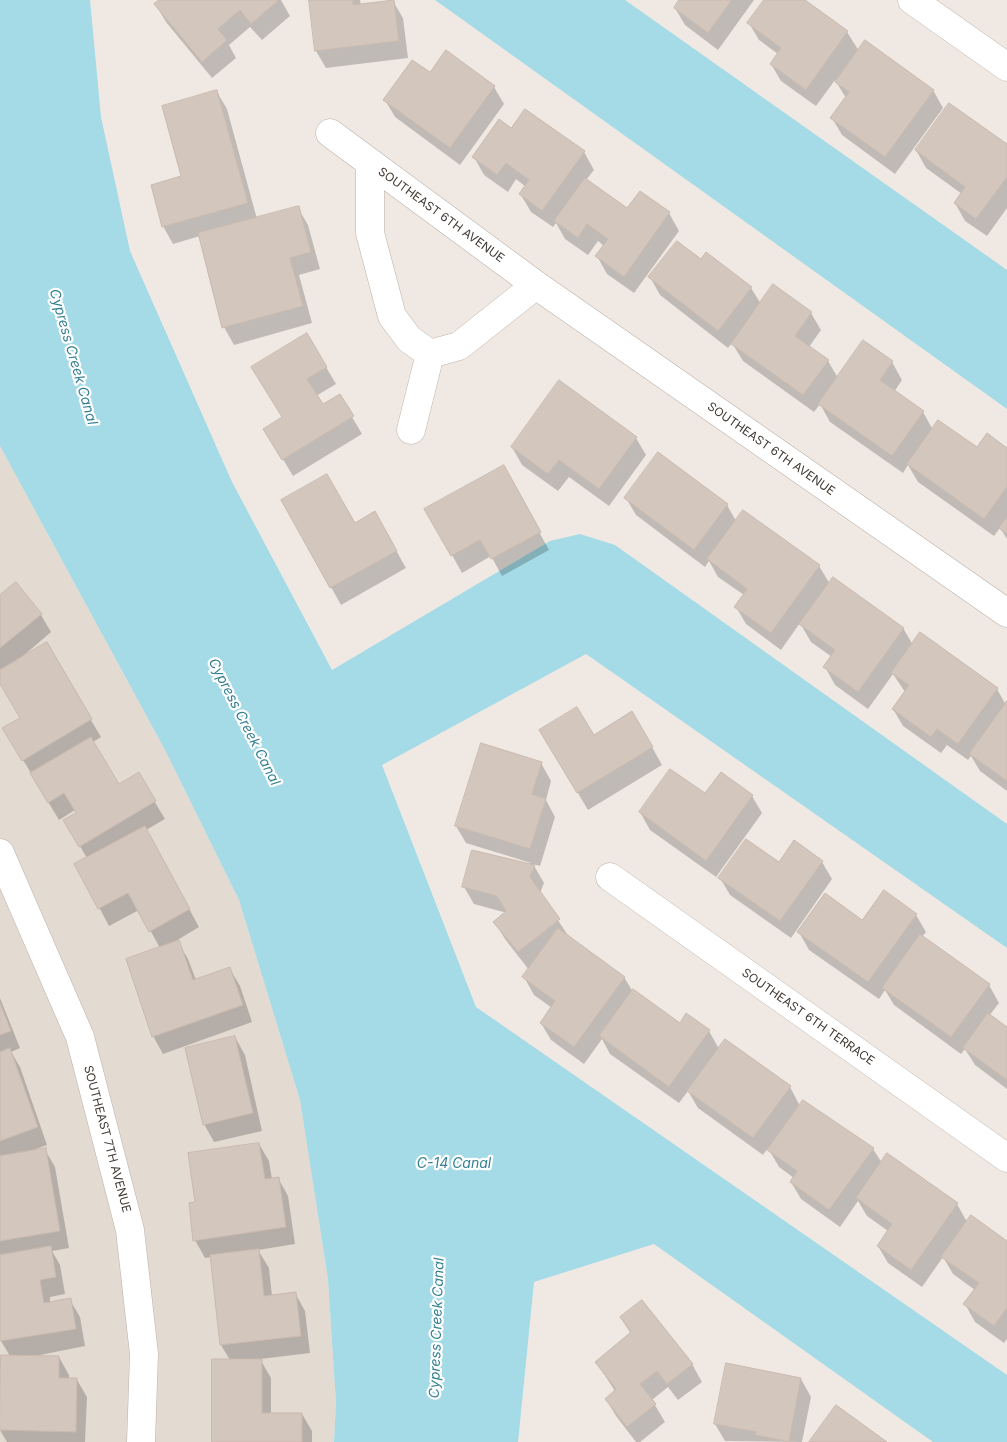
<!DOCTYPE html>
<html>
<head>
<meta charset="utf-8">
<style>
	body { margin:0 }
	canvas { display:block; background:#f0e9e3 }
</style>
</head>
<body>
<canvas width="1007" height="1442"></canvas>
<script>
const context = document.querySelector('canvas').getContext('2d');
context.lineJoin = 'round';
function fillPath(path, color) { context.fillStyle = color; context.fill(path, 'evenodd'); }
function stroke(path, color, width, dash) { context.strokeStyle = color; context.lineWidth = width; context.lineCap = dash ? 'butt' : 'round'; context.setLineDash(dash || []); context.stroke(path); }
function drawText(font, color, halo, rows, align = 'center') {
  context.font = font + ' Inter,sans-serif'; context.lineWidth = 4.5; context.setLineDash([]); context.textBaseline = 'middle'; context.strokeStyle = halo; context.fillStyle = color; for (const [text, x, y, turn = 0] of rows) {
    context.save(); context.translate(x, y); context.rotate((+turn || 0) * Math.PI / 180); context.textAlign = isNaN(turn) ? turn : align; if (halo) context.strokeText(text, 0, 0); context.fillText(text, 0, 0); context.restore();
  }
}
fillPath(new Path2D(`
	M0,446L165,750L239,900L300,1100L328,1279L336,1403L334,1442H0Z`), '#e3dad2');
fillPath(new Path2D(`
	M0,0H90L101,117L130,251L232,482L332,670L550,541L580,534L615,545L1007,824V948L586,654L382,765L476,1007L1007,1375V1442H933L654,1244L534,1282L518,1442H334L336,1403L328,1279L300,1100L239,900L165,750L0,446Z
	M435,0H625L1007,270V409Z`), '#a4dbe7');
fillPath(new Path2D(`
	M161,0H281L290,16L262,40L250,27L229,45L236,58L212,78L166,22L156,5Z
	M310,0H360L361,5L393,1L403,18L408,58L326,68L316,51Z
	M681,0H754L718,50L685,25L675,8Z
	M765,0H803L847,32L859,51L933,90L943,108L895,174L842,135L832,118L846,98L835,80L816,106L781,81L771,64L778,54L759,40L749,23Z
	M430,74L494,87L504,104L460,165L395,117L385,100Z
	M217,92L227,109L257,219L298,208L308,225L320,269L299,275L312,323L234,345L224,327L200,236L173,244L163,226Z
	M511,130L584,152L594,170L586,180L628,210L669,213L679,231L634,293L607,274L597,256L604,246L598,241L588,255L565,239L556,223L553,227L531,212L521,195L526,187L516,179L508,192L484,175L474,157Z
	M1007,146V208L987,236L965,221L955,203L962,194L926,168L916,150Z
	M707,254L751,288L761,304L811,313L821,330L809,347L828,361L838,378L892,362L902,380L894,392L923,412L933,430L977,449L1007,450V539L1000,528L994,536L918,482L908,465L903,473L830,422L820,404L814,412L743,361L732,343L728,348L660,295L650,277L701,261Z
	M326,367L336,384L316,396L322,406L352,417L362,434L293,476L275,446L283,418L263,385Z
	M636,438L646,455L609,506L569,477L558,491L522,465L512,447Z
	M658,454L727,505L736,521L819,566L830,584L903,628L913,645L997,689L1006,705L1007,703V791L980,771L971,756L968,760L947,745L941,753L903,726L893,709L905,692L893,674L868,709L835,685L825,667L832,657L811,642L800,623L781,650L746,624L736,607L744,595L718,577L709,561L705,567L636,515L626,498Z
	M513,484L549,550L502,576L491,556L462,573L452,555Z
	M283,501L355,525L375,513L406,568L341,605Z
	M0,597L41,615L51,632L16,662L46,644L101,737L93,742L118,786L138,774L165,819L146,830L199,927L171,944L178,942L188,959L196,980L230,969L240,986L252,1022L163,1054L153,1036L160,948L139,910L109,926L76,864L87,858L65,821L78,814L75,810L59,820L4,728L21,718L0,682Z
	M593,736L652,747L662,765L588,810L551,748Z
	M541,763L551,781L546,800L555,817L540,866L533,864L544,883L540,893L569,937L624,977L633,992L680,1025L709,1031L719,1049L790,1087L800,1106L873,1149L882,1163L887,1155L957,1204L967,1222L1007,1242V1339L1004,1343L975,1322L965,1304L975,1290L953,1274L943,1257L922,1287L888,1263L878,1246L888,1231L867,1216L858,1201L840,1227L801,1199L791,1182L794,1178L779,1167L768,1148L763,1155L698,1108L688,1091L679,1103L610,1054L602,1039L584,1064L551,1040L541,1023L552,1008L534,995L524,977L529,970L505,939L495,922L507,913L474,904L464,887L531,863L466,843L456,826Z
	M705,795L752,796L762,813L716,877L650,830L640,812Z
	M794,842L822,862L832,879L791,938L730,895L720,878L779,864Z
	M916,915L926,932L922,937L989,985L999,1003L989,1016L1007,1029V1089L975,1065L965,1049L961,1054L894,1005L885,990L879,999L809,950L799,932Z
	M0,998L20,1048L11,1052L20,1067L47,1145L30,1151L45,1150L55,1167L69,1248L52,1251L60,1265L65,1294L50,1297V1303L70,1300L80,1317L85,1346L30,1357H59L69,1375V1379L77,1380L87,1397L85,1442H7L0,1430L10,1356L1,1341L0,1332Z
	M235,1037L245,1055L262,1131L214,1142L204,1124Z
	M259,1144L269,1161L272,1179L278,1178L288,1196L295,1244L258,1250L269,1268L272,1296L295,1293L305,1311L310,1353L260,1359L271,1378V1414H302L312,1431V1442H213L230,1360L221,1345L211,1257L205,1258L195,1240L196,1204Z
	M621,1318L692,1364L702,1382L678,1400L668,1387L652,1400L665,1422L640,1442H636L616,1416L606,1399L615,1391L596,1362L631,1334Z
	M801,1379L811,1397L802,1442L725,1441L715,1424Z`), '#0003');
const building = new Path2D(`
	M159,0H279L251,24L240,10L218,29L227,40L202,62L154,4Z
	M309,0H353V5L394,0L399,41L315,51Z
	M679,0H732L708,33L674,8Z
	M764,0H805L848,31L806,90L770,64L781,48L747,23Z
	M865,40L934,90L885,157L830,118L849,92L835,82Z
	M446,50L495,86L450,148L383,100L412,60L430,72Z
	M217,90L248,203L162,227L151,185L181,176L162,106Z
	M949,103L1007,144V177L976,219L954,203L965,187L915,150Z
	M525,109L585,151L542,211L519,194L529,180L506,163L497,175L472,157L499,119L511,128Z
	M585,178L627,208L640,191L670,212L624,277L595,256L608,239L587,224L578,238L554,221Z
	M299,206L311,252L290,258L303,306L222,328L198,233Z
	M677,241L701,259L706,252L752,287L718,331L648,277Z
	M773,284L812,312L795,336L829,360L803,395L731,344Z
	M307,333L327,367L307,379L323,404L340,394L354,416L282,460L263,429L282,417L251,367Z
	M863,340L893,361L880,380L924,411L892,456L818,404Z
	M559,380L637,437L599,489L559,460L548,474L511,447Z
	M938,420L977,447L987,433L1007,448V487L984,519L907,464Z
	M658,452L728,504L694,550L624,498Z
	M504,465L541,532L491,559L480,540L451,556L424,509Z
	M327,474L355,523L375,511L397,551L330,588L281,500Z
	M743,510L820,565L771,633L734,607L747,589L707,559Z
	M1007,517V534L999,528Z
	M833,577L904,628L858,692L823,667L835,650L799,624Z
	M16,582L42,614L0,648V595Z
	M920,632L998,688L958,744L937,729L931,737L892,709L909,685L891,673Z
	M47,642L92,719L22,761L2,728L20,718L0,684V670Z
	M1007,701V781L969,754Z
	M577,707L594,735L632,711L653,747L577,793L539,730Z
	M91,737L119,784L139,772L156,801L79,847L63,820L76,813L64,793L48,803L30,773Z
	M481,743L542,762L532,794L546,799L530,849L455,826Z
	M670,769L705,793L721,772L753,795L706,861L639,812Z
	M145,826L190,909L149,932L128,893L98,909L74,864Z
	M746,839L779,862L794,840L823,861L780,921L718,878Z
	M472,850L535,865L530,877L560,919L518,952L493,922L506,911L497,896L462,887Z
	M884,890L917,914L868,982L797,932L825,893L862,920Z
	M558,928L625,977L574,1047L540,1023L555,1001L522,977Z
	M920,934L990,984L951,1037L882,988Z
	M179,940L193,980L230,967L243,1005L152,1037L126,959Z
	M633,989L680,1023L686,1013L710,1030L669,1087L599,1036Z
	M0,1003L11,1031L0,1035Z
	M988,1013L1007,1027V1080L963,1048Z
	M235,1036L253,1113L203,1125L185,1048Z
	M725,1039L791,1086L753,1138L687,1091Z
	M10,1048L38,1127L0,1141V1052Z
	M803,1100L874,1148L829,1210L790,1182L797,1171L767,1150Z
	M259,1143L265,1179L279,1177L286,1227L193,1241L189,1203L195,1202L188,1153Z
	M46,1148L60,1231L0,1241V1156Z
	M887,1153L958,1203L911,1270L877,1246L892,1224L856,1198Z
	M971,1215L1007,1241V1308L994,1326L963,1304L979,1283L941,1257Z
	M51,1246L56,1277L40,1280L44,1303L71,1298L76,1329L0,1341V1255Z
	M259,1249L264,1296L296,1292L301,1336L220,1345L210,1255Z
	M642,1300L693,1364L667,1384L657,1371L640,1384L656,1404L627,1427L605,1399L616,1389L595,1362L631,1332L620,1317Z
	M1,1355L59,1356V1378H77L76,1432L0,1430Z
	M212,1359H262V1413H302V1442H212Z
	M726,1363L801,1378L789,1442L755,1435L756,1432L714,1424Z
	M836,1405L887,1442H809Z`);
fillPath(building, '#d3c6bd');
stroke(building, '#cab9ae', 1);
const minor = new Path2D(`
	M912,0L1007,67
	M330,133L536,285L1007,613
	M370,163V233L392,316L409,339L430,354L459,346L536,285
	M411,430L430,354
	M0,853L80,1037L130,1230L144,1354L141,1442
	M610,877L1007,1158`);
stroke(minor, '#bdb2aa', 29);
stroke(minor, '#fff', 28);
drawText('12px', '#413934', '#fff', [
	["SOUTHEAST 6TH AVENUE",441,215,36],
	["SOUTHEAST 6TH AVENUE",771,449,35],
	["SOUTHEAST 6TH TERRACE",808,1017,35],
	["SOUTHEAST 7TH AVENUE",107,1139,75]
]);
drawText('italic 14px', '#358093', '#fff', [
	["Cypress Creek Canal",73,357,74],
	["Cypress Creek Canal",244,722,63],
	["C-14 Canal",454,1164],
	["Cypress Creek Canal",437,1328,-88]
]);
</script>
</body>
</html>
